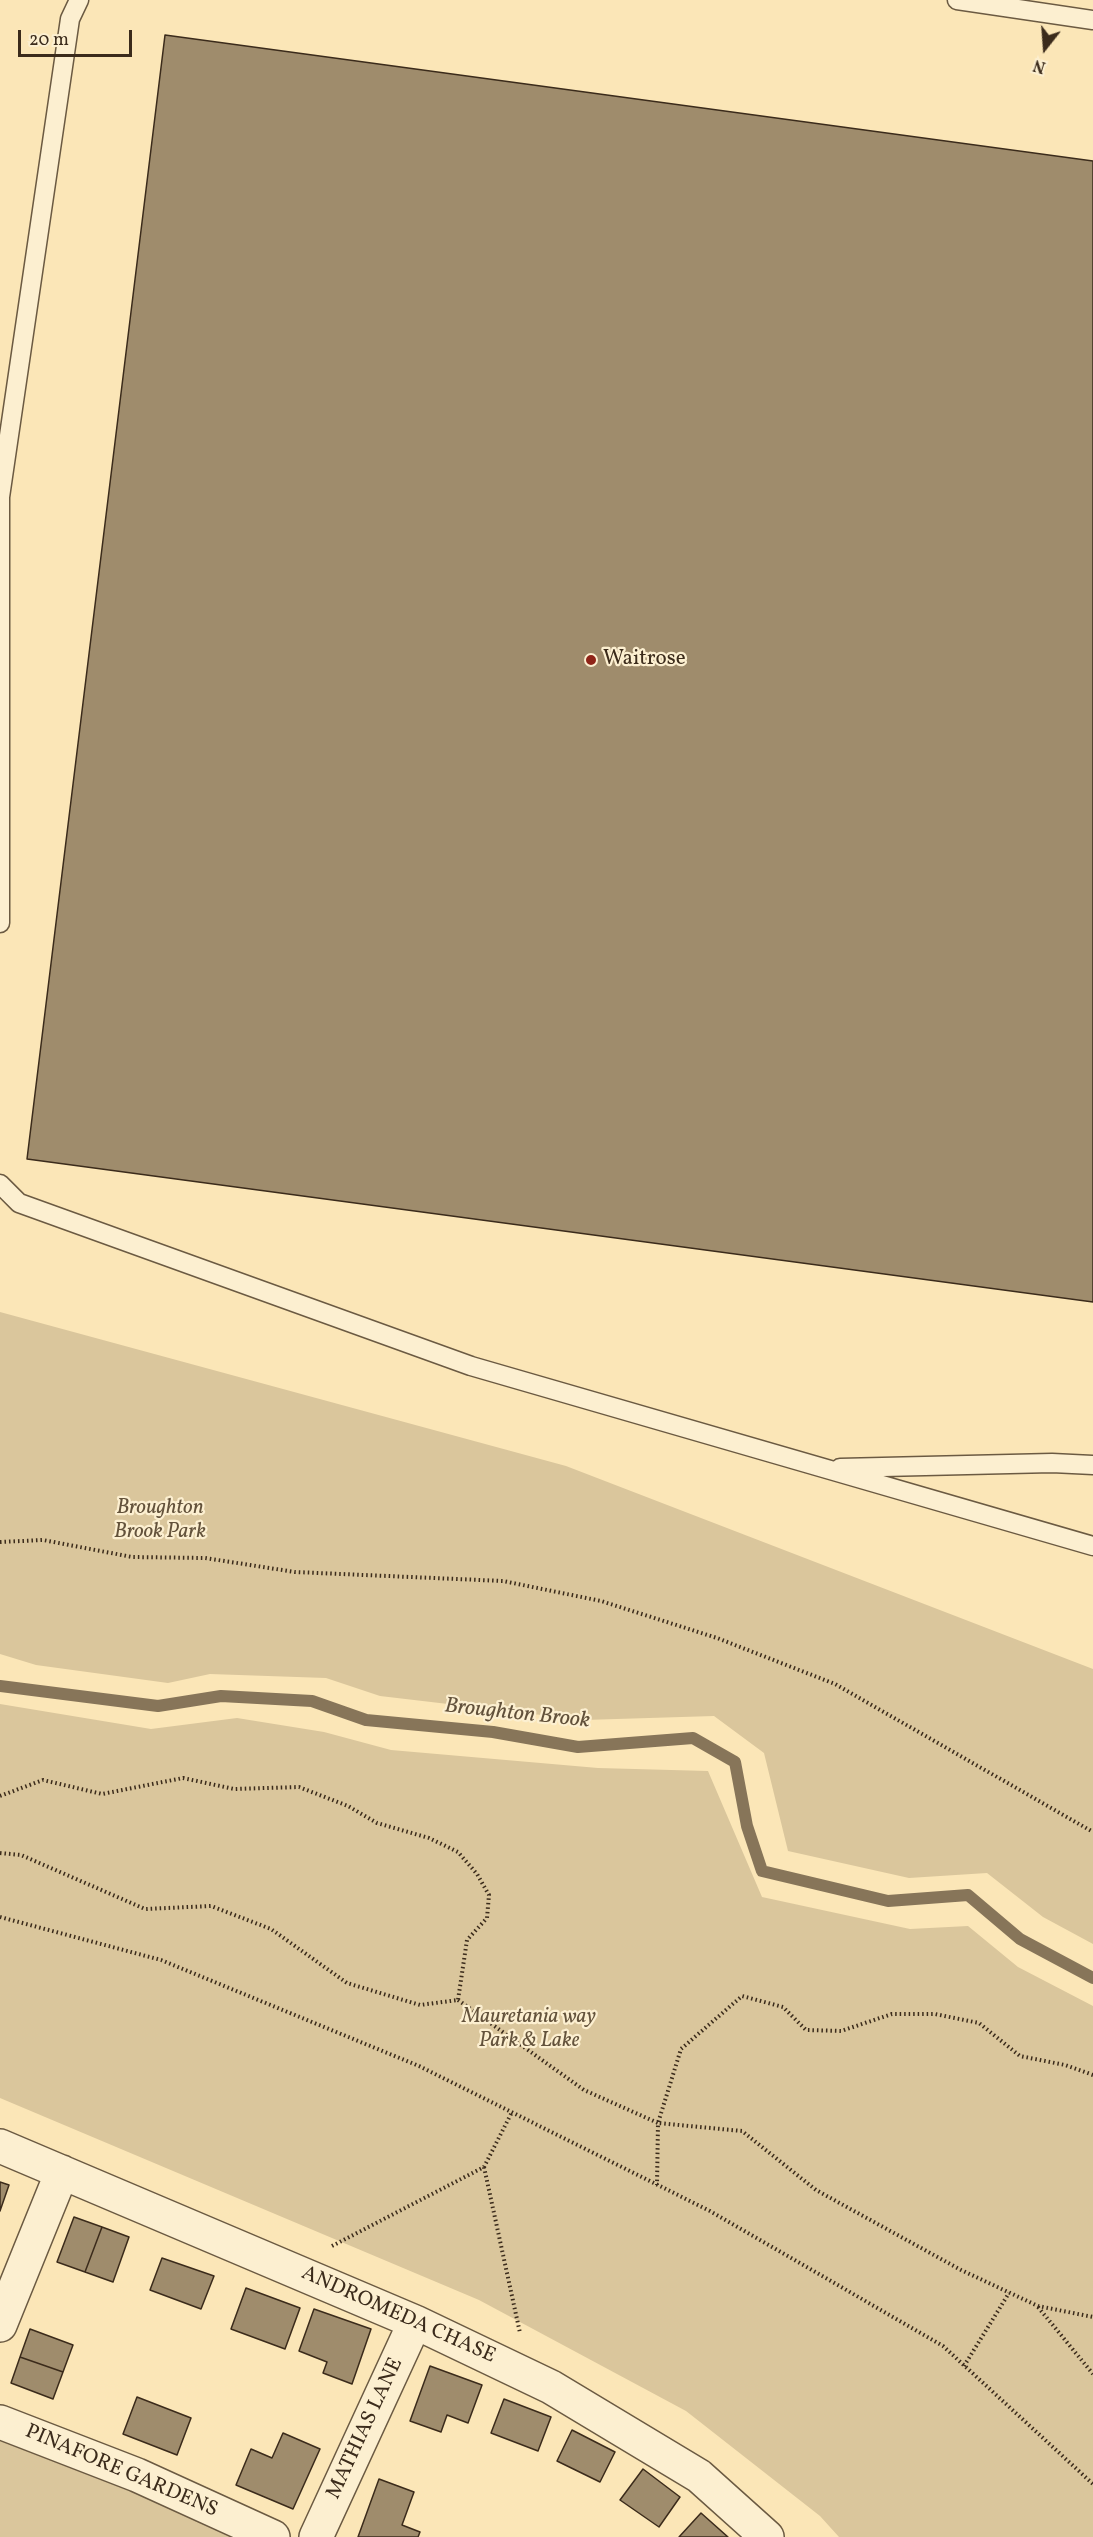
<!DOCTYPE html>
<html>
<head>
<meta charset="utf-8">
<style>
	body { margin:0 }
	#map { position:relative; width:1093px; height:2537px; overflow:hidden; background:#fbe6b7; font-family:Vollkorn,serif }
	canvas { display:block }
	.north { position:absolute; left:1015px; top:18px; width:60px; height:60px; -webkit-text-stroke:4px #fcefd0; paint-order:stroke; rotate:197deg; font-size:16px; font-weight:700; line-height:24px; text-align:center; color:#3b2b1b }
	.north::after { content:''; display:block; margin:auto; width:21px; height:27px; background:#3b2b1b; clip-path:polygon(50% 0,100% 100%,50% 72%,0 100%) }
	.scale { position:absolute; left:18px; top:30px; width:114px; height:27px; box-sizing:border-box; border:3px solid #3b2b1b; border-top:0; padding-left:8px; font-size:18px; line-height:21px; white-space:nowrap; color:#3b2b1b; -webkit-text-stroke:4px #fcefd0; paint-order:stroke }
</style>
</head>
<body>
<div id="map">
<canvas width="1093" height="2537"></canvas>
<div class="north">N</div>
<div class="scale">20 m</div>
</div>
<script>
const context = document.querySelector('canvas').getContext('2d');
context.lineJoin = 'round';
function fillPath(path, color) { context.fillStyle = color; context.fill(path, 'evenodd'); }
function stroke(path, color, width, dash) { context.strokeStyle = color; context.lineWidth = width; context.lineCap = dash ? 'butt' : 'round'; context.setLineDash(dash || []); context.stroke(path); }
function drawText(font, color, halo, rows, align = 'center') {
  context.font = font + ' Vollkorn,serif'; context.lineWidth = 4.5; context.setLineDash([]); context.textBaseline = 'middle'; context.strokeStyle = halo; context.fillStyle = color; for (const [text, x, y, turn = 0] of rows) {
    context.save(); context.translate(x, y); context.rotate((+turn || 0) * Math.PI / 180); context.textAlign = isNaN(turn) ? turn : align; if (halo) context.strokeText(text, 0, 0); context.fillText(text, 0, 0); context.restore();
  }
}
fillPath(new Path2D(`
	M0,1312L566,1466L1093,1669V1944L1043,1917L987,1873L909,1878L788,1851L764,1753L714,1716L584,1720L380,1696L326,1678L210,1674L168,1683L36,1665L0,1654Z
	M0,1704L151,1729L237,1718L324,1732L391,1750L598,1768L708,1771L762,1897L910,1929L968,1926L1018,1967L1093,2006V2537H839L820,2516L686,2411L479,2300L0,2098Z
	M0,2434L248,2537H0Z`), '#dac69c');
stroke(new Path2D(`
	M0,1686L158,1706L221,1696L312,1701L366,1720L493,1732L578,1747L693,1738L735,1762L747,1826L762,1871L888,1901L968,1895L1020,1939L1093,1978`), '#877559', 12);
const building = new Path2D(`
	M165,35L1093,161V1302L27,1159Z
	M0,2182L9,2185L0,2211Z
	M74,2217L102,2227L85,2272L57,2262Z
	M102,2227L129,2237L113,2282L85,2272Z
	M162,2258L214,2276L201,2309L150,2290Z
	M246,2288L300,2308L285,2349L231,2329Z
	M314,2309L371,2329L352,2384L323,2373L327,2362L299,2351Z
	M30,2329L73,2345L63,2372L20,2357Z
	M20,2357L63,2372L53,2399L11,2383Z
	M430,2366L482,2385L468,2423L447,2415L441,2432L410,2421Z
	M137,2397L191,2418L177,2455L123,2434Z
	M504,2399L551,2417L538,2451L491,2433Z
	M572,2430L615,2452L600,2482L557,2461Z
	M283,2433L320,2449L293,2509L236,2485L251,2449L272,2458Z
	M643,2469L680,2497L659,2527L620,2500Z
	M379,2479L414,2492L402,2525L420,2532L418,2537H358Z
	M701,2513L728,2537H679Z`);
fillPath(building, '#9f8c6c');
stroke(building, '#3b2b1b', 1.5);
const service = new Path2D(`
	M957,0L1093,20
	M0,923V497L70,19L79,0
	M0,1184L19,1203L471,1366L1093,1546
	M840,1468L1052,1463L1093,1465`);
const minor = new Path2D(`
	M0,2146L415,2322L551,2387L699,2476L767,2537
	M0,2325L62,2172
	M0,2422L137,2475L273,2537
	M316,2537L415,2322`);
stroke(service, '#6b5a42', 21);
stroke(minor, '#6b5a42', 36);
stroke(new Path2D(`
	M0,1542L43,1540L132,1557L205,1558L295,1572L503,1581L601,1601L717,1638L835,1684L1093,1832
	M0,1796L43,1780L102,1794L183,1778L234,1789L299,1787L348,1806L377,1823L429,1838L458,1852L477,1874L489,1895L487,1918L467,1940L458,2000L420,2005L347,1983L271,1929L211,1906L145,1909L21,1855L0,1853
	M0,1917L161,1960L419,2066L710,2211L943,2346L1093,2484
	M458,2000L584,2090L658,2123L657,2185
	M1093,2075L1065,2065L1020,2056L979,2023L935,2014H892L841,2031L806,2030L783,2007L742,1996L681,2049L658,2123L742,2131L816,2190L961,2270L1038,2306L1093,2317
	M484,2167L520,2333
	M332,2246L484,2167L512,2112
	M1038,2307L1093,2374
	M964,2366L1009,2293`), '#3b2b1b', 4, [1.5, 3]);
stroke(service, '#fcefd0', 18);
stroke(minor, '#fcefd0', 33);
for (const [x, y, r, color] of [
	[591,660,6,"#8f2418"]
]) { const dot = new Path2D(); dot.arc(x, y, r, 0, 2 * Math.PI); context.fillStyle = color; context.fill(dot); stroke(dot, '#fcefd0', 2); }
drawText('21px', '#3b2b1b', '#fcefd0', [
	["Waitrose",603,660]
], 'left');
drawText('italic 21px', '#63523b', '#fcefd0', [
	["Broughton",160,1509],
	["Brook Park",160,1533],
	["Mauretania way",529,2018],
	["Park & Lake",529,2042]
]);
drawText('21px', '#3b2b1b', '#fcefd0', [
	["ANDROMEDA CHASE",398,2316,24],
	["MATHIAS LANE",366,2429,-65],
	["PINAFORE GARDENS",121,2472,23]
]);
drawText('italic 22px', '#61503a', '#fcefd0', [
	["Broughton Brook",517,1715,6]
]);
</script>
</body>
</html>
